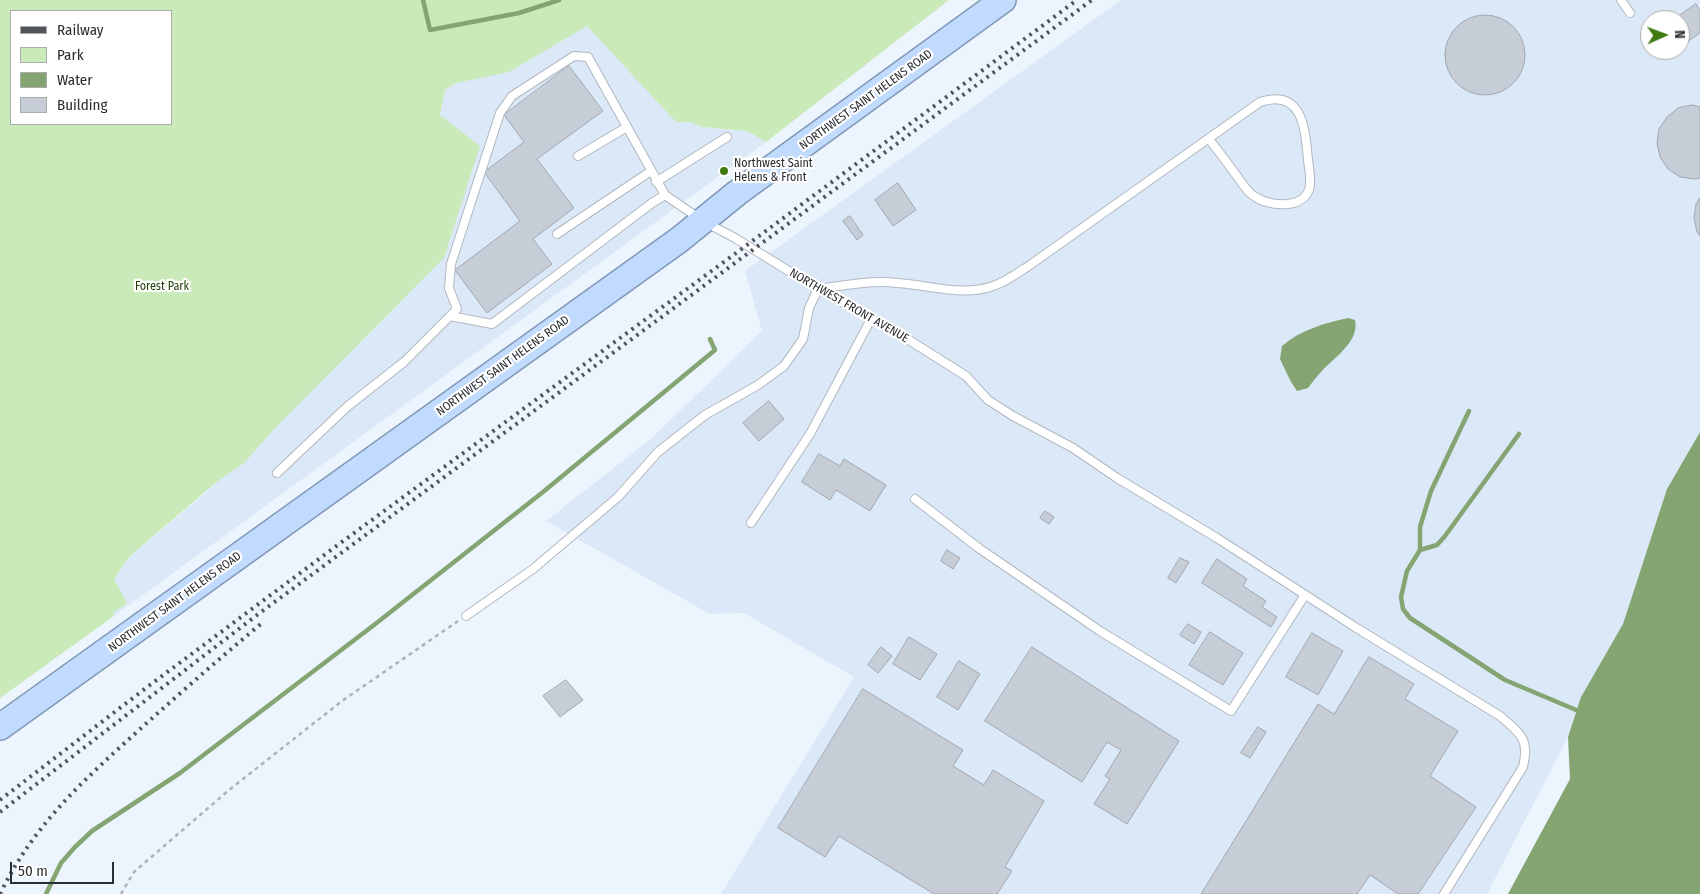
<!DOCTYPE html>
<html>
<head>
<meta charset="utf-8">
<style>
	body { margin:0 }
	#map { position:relative; width:1700px; height:894px; overflow:hidden; background:#ecf4fe; font-family:"Fira Sans Condensed",sans-serif }
	canvas { display:block }
	.legend { position:absolute; left:10px; top:10px; width:162px; height:115px; box-sizing:border-box; background:#fff; border:1px solid #a9abac; margin:0; padding:6px 9px; list-style:none; font-size:15px; color:#292c30 }
	.legend li { display:flex; align-items:center; gap:10px; height:25px }
	.legend b { width:25px; border:1px solid #a9abac }
	.north { position:absolute; left:1640px; top:10px; width:50px; height:50px; box-sizing:border-box; background:#fff; border:1px solid #a9abac; border-radius:50%; rotate:88deg; font-size:14px; font-weight:700; line-height:20px; text-align:center; color:#292c30 }
	.north::after { content:''; display:block; margin:auto; width:18px; height:22px; background:#417a10; clip-path:polygon(50% 0,100% 100%,50% 72%,0 100%) }
	.scale { position:absolute; left:10px; top:862px; width:104px; height:22px; box-sizing:border-box; border:2px solid #292c30; border-top:0; padding-left:6px; font-size:15px; line-height:18px; white-space:nowrap; color:#292c30; -webkit-text-stroke:4px #fff; paint-order:stroke }
</style>
</head>
<body>
<div id="map">
<canvas width="1700" height="894"></canvas>
<ul class="legend">
<li><b style="height:6px;background:#51555a"></b>Railway</li>
<li><b style="height:14px;background:#caeab9"></b>Park</li>
<li><b style="height:14px;background:#84a572"></b>Water</li>
<li><b style="height:14px;background:#c6cdd7"></b>Building</li>
</ul>
<div class="north">N</div>
<div class="scale">50 m</div>
</div>
<script>
const context = document.querySelector('canvas').getContext('2d');
context.lineJoin = 'round';
function fillPath(path, color) { context.fillStyle = color; context.fill(path, 'evenodd'); }
function stroke(path, color, width, dash) { context.strokeStyle = color; context.lineWidth = width; context.lineCap = dash ? 'butt' : 'round'; context.setLineDash(dash || []); context.stroke(path); }
function drawText(font, color, halo, rows, align = 'center') {
  context.font = font + ' "Fira Sans Condensed",sans-serif'; context.lineWidth = 4.5; context.setLineDash([]); context.textBaseline = 'middle'; context.strokeStyle = halo; context.fillStyle = color; for (const [text, x, y, turn = 0] of rows) {
    context.save(); context.translate(x, y); context.rotate((+turn || 0) * Math.PI / 180); context.textAlign = isNaN(turn) ? turn : align; if (halo) context.strokeText(text, 0, 0); context.fillText(text, 0, 0); context.restore();
  }
}
fillPath(new Path2D(`
	M588,0L702,127L747,131L766,142L114,616L104,594L130,556L213,487L428,180L445,90Z
	M1121,0H1700V432L1667,489L1623,624L1581,697L1568,737L1487,894H721L854,677L744,613L710,614L546,521L652,438L762,331L745,271ZM1650,20H1680V50H1650Z`), '#dbe8f8');
fillPath(new Path2D(`
	M0,0H949L766,142L747,131L702,127L690,122H676L587,26L509,72L456,83L445,90L440,115L480,146L444,258L275,428L244,463L218,481L130,556L114,579L127,603L113,613L114,616L0,698ZM171,11V124H11V11Z`), '#caeab9');
fillPath(new Path2D(`
	M1348,318L1355,320C1360,342 1333,358 1321,372C1316,377 1312,383 1308,388L1297,391L1291,382L1280,359L1282,346C1300,330 1325,323 1348,318Z
	M1700,432V894H1508L1570,779L1568,737L1581,697L1623,624L1667,489Z`), '#84a572');
stroke(new Path2D(`
	M423,0L430,30L519,13L559,0
	M1469,411L1431,491L1420,527V550L1407,571L1401,597L1403,609L1410,618L1505,680L1581,712
	M1420,550L1437,545L1445,536L1519,434
	M46,894L61,863L75,847L92,831L180,773L374,625L543,492L715,350L710,339`), '#84a572', 4.5);
const building = new Path2D(`
	M1696,4L1700,11V33L1680,47V20H1673Z
	M1445 55a40 40 0 1 1 80 0a40 40 0 1 1-80 0Z
	M569,66L603,111L537,159L574,208L533,239L552,264L487,313L455,270L520,221L484,172L524,142L504,115Z
	M1692,105L1700,107V178L1695,179L1680,177L1668,169L1660,157L1657,143L1659,129L1667,117L1678,108Z
	M898,183L916,210L893,226L875,200Z
	M1700,198V236L1697,232L1694,218L1696,204Z
	M850,216L863,235L857,240L843,221Z
	M769,401L784,419L759,441L743,423Z
	M819,454L840,466L844,459L886,485L870,511L836,490L830,500L802,482Z
	M1045,511L1054,517L1049,524L1040,518Z
	M947,550L960,558L953,569L941,561Z
	M1180,558L1189,562L1176,583L1168,578Z
	M1217,559L1247,579L1243,586L1266,601L1262,607L1277,617L1271,627L1202,583Z
	M1188,624L1201,632L1194,644L1180,635Z
	M1210,632L1243,653L1223,685L1189,665Z
	M1312,633L1343,651L1318,695L1286,677Z
	M909,637L937,654L920,680L893,664Z
	M881,647L892,656L878,673L868,665Z
	M1032,647L1179,741L1127,824L1094,804L1110,779L1105,776L1121,750L1107,742L1082,782L985,721Z
	M1369,657L1414,684L1405,699L1458,731L1430,776L1476,807L1418,894H1398L1370,875L1357,894H1201L1318,704L1334,714Z
	M959,661L980,674L958,710L937,697Z
	M566,680L583,700L560,717L543,696Z
	M863,689L963,750L953,766L984,785L993,770L1044,801L1005,867L1012,871L997,894H934L839,836L825,857L778,828Z
	M1258,727L1266,732L1250,758L1241,753Z`);
fillPath(building, '#c6cdd7');
stroke(building, '#a1a8b1', 1);
const service = new Path2D(`
	M1621,0L1630,13
	M578,156L627,127
	M656,182L727,137
	M557,234L651,171
	M450,316L492,324L652,203L665,195L703,221L735,238L818,289L901,335L966,376L988,400L1013,416L1073,448L1117,478L1217,538L1355,627L1500,716C1520,733 1530,739 1523,767L1444,894
	M277,473L348,406L404,362L457,309L449,288L451,264L500,113L512,96L574,56L588,57L665,195
	M915,499L980,549L1100,631L1231,711L1305,595
	M751,523L810,434L871,319
	M466,616L533,569L618,497L658,452L705,415L758,385L784,366L803,339L809,308L818,289C845,285 871,280 898,283C929,285 963,297 993,286C1006,282 1019,272 1030,265L1260,102C1303,88 1305,129 1308,160C1309,169 1312,181 1309,190C1301,210 1267,206 1254,196C1247,192 1243,184 1239,179C1229,165 1219,152 1209,139`);
const trunk = new Path2D(`
	M0,727L679,240L737,193L1003,0`);
stroke(service, '#b1b8c1', 10);
stroke(trunk, '#8198b6', 28);
stroke(new Path2D(`
	M121,894L134,872L229,790L342,701L458,621`), '#acb2ba', 2.5, [4, 4]);
stroke(service, '#fff', 8);
stroke(trunk, '#c0dbfe', 25);
stroke(new Path2D(`
	M0,800L146,688L335,547L747,245L1077,0
	M0,812L257,615L1092,0
	M0,894C34,824 83,781 139,730C179,694 220,658 262,623`), '#51555a', 4, [2.5, 5]);
for (const [x, y, r, color] of [
	[724,171,5,"#417a10"]
]) { const dot = new Path2D(); dot.arc(x, y, r, 0, 2 * Math.PI); context.fillStyle = color; context.fill(dot); stroke(dot, '#fff', 2); }
drawText('12px', '#292c30', '#fff', [
	["NORTHWEST SAINT HELENS ROAD",866,100,-36],
	["NORTHWEST FRONT AVENUE",849,306,30],
	["NORTHWEST SAINT HELENS ROAD",503,366,-36],
	["NORTHWEST SAINT HELENS ROAD",175,602,-36]
]);
drawText('12px', '#292c30', '#fff', [
	["Northwest Saint",734,164],
	["Helens & Front",734,178]
], 'left');
drawText('12px', '#1f3e06', '#fff', [
	["Forest Park",162,287]
]);
</script>
</body>
</html>
